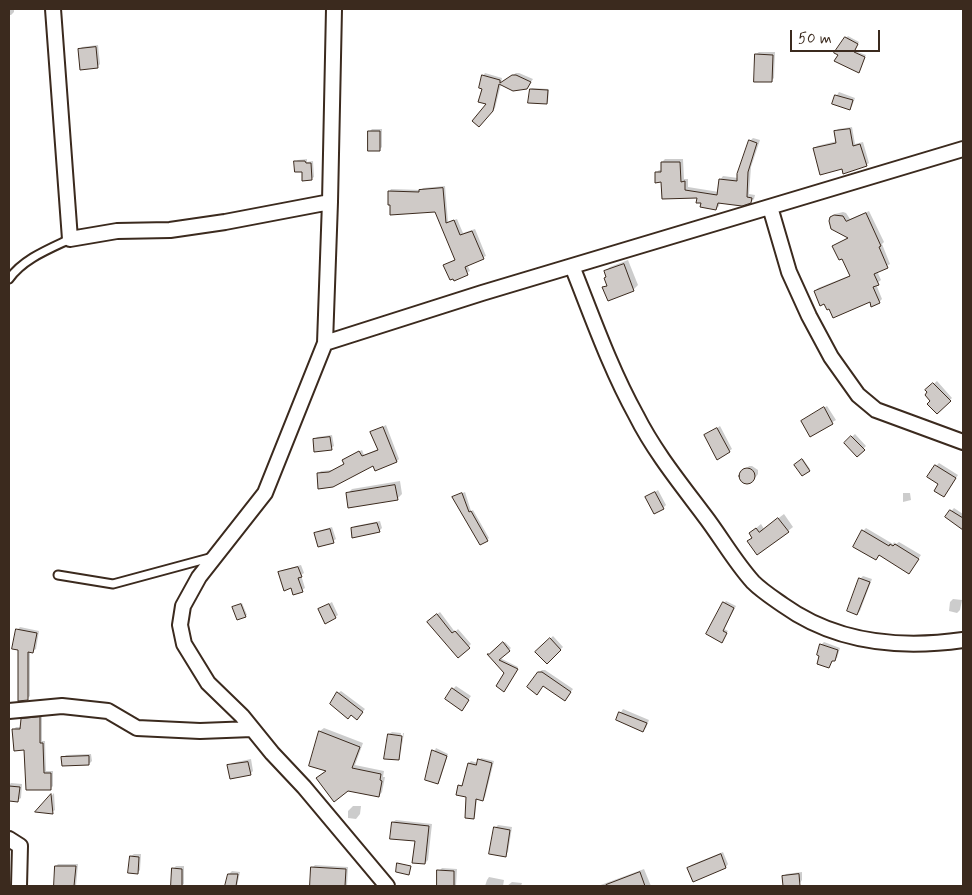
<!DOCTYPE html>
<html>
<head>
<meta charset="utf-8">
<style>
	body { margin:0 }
	#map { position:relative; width:972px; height:895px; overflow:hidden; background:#fff; font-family:Mynerve,sans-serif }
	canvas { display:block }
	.frame { position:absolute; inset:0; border:10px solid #3b2a1e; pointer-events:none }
	.scale { position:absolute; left:790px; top:30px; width:90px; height:22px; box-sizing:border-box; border:2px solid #3b2a1e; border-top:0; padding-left:6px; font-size:15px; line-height:18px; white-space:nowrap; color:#3b2a1e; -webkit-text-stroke:4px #fff; paint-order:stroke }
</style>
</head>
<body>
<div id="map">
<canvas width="972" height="895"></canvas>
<div class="frame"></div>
<div class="scale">50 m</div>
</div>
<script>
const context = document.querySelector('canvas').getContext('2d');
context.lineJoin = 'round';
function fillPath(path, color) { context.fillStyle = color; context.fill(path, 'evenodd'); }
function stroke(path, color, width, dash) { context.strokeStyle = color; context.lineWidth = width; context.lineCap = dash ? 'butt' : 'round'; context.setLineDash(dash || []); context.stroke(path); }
fillPath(new Path2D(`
	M9,9H14V12L11,15H9Z
	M848,36L859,42L855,51L866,55L858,72L846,38Z
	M98,45L100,64L97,67L79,50L82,47Z
	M759,52H775L774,78L771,81L756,54Z
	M485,73L502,78L501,83L516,73H519L533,79L527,88L501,84L495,108L479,126L488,103L483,88V76Z
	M532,88L549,89L548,102L547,103L531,89Z
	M839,92L855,98L852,106L850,109L834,104L837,95Z
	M852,127L855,144L863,142L869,163L866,165L843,168L815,148L817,146L837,141L835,132L838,129Z
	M372,129H382V147L380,149L369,132Z
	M753,138L760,140L751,167L749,194L755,195L754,199L751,202H720L719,206L716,209L702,202L698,197L663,181L656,173L659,170H662V162L665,159H683L684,179H688V187L719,192L720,180L723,176L738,178L750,141Z
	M307,159V162L313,161L314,177L311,179L295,162L298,160Z
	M445,186L448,222L457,219L463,233L475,229L486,256L467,264L470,271L455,279L445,265L456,259L436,210L389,192L391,189L421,190L423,188Z
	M869,211L884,242L882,244L890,264L877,271L881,280L876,284L882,299L879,302L870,301L830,308L815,291L818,288L851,275L842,257L833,246L849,237L832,218L835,214L843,212L846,213L850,219Z
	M628,260L638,285L633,290L604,288L608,284L605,271L610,267Z
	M937,381L952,398L937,412L927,390Z
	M827,406L836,420L810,435L802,421Z
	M386,425L399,459L397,461L376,470L373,464L333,486L318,474L321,471L333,470L345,463L344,460L346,458L362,450L364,455L378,449L372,432Z
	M720,426L732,449L729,451L705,436Z
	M855,434L866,446L857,455L845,443Z
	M332,435L334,446L331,448L314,440L317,437Z
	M803,459L810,469L802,474L795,465Z
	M939,463L958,475L947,492L940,484L936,466Z
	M749,466H752L758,470V474L752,482L746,483L741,478V475Z
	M400,481L402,494L397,499L347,494L352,489Z
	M658,490L666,505L663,508L647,497Z
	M465,492L471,511L473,510L489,538L487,540L454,497Z
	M903,493H910L911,500L903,502Z
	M954,508L963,514V529L946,517Z
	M784,514L793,527L788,531L748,541L753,537L750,533L755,529L761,524L764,529Z
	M380,521L382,528L379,531L352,529L355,526Z
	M332,527L336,539L333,541L315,534L318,531Z
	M866,528L893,544L894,542L896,544L899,542L921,555L911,570L879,554L863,531Z
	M301,565L304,573L301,575L305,588L302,590L292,587L280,573L283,570Z
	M863,576L872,579L860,611L857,614L860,579Z
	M953,599L962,600L960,610L957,613L949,611L950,602Z
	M726,601L736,606L724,629L728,631L722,641L724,603Z
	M332,602L338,615L335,617L319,609Z
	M242,603L247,615L245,616L234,607Z
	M440,612L455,632L458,629L471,644L458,657L431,619Z
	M20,627L39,631L36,649L33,651H30V696L27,699L17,630Z
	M553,636L563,647L547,662L537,652Z
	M505,642L511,648L500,658L518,667L505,688V673L489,654Z
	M824,642L840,648L837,658L833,660L829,667L821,645Z
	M542,670H545L573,689L567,697L543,685L539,673Z
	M456,686L471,696L464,706L453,689Z
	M341,691L365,709L357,718L338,693Z
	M623,709L649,720L646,728L643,730L617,719Z
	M42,715V741H45L46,771H53V786L51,788L13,730L16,727H22V719L25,717Z
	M324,728L363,743L355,765L384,771L383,777H385L382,792L379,796L327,770L310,765L320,731Z
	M392,732L401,733L398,758H400L398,759L389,734Z
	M403,733H404L400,757Z
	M436,748L448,754L440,780L438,783L429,764Z
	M91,754L92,761L89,764L63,758L66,755Z
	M481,758L494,761L485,797L483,800L477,798L475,816L473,818L468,796L459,786L464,784L469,763L471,761L478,763Z
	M251,759L253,771L250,774L229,766L232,763Z
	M11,783L22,784L21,798L18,800L9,799V785Z
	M54,793L55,810L52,812L38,811Z
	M353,806H361L360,814L356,819L348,818V811Z
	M396,820L432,824L428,860L425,863L416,840L393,822Z
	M498,825L512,827L508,852L505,855L495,828Z
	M723,852L728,864L726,867L693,880L688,868L691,865Z
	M134,854H141L140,870L138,872L131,856Z
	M58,864H78L76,886H56V866Z
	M315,865L348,867L347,886H311L312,868Z
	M176,866H184V884L181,886H173V869Z
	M442,868L457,869L456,886H435L438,885L439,871Z
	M644,869L651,886H598Z
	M232,871L240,872L237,886H227L229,874Z
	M802,872V880L800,883L783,877L786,874Z
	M489,877L504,880L503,886H485L487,880Z
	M512,882L522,883L521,886H507Z`), '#0003');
const building = new Path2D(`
	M845,37L858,44L854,52L865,57L859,73L834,61L838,55L834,53Z
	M96,47L98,68L80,70L78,49Z
	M755,54L773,55L772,82H754Z
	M482,75L500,80V83L512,75H516L531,82L527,89L513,91L499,84L493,111L479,127L472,121L486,104L478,102L482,89L479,88Z
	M530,89L548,90L547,104L528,103Z
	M835,95L853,100L850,110L832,104Z
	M850,129L853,146L860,144L867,166L843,174L842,169L820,175L813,148L836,143L834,131Z
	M368,131H380V151H368Z
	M749,140L757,143L748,172L747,197L752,198L751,203L742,206L718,203L716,210L700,207L701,203H696L697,198L662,199L661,182L655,183V172H661V162H680L681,182L685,181V190L717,195L719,179L737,181V174Z
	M294,161H305L306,163H311L312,180L302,181V172H295Z
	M443,188L446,223L454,220L460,235L472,231L484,259L465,267L468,275L454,281L453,279L450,280L443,265L455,260L435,212L390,215V205H388V191L419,192V190Z
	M866,213L881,246L879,247L888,268L874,274L879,285L873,287L880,303L871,307L870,302L833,318L829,309L827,310L824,304L820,306L814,291L850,276L842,259L839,260L832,246L848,238L831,229L829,221L830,217L834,215L843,216L846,221Z
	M624,264L634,291L608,301L602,287L607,286L604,278L606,277L604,271Z
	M933,383L951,401L937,414L927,404L930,401L925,395L927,392L925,390Z
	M824,407L833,424L810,437L801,421Z
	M383,427L397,462L375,471L373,466L333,487L318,489L317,473L329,472L344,464L342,460L359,451L362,456L378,450L370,432Z
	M717,428L730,452L717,460L704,435Z
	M851,436L865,450L857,457L844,443Z
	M330,437L332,450L314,452L313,439Z
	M802,459L810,471L802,476L794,465Z
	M935,465L956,478L944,497L934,491L938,484L927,477Z
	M739 476a8 8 0 1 1 16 0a8 8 0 1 1-16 0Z
	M395,485L398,500L348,508L346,493Z
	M655,492L664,509L654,514L645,497Z
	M462,493L469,512L471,511L488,541L480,545L452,497Z
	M950,510L963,518V530L945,517Z
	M778,518L789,532L757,555L747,541L752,538L749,533L756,528L759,532Z
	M377,523L380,532L352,538L351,528Z
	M330,529L334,543L318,547L314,533Z
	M862,530L889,546L890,544L893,546L895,544L919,559L909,574L879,555L876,560L853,547Z
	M298,567L302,577L298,578L303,592L293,595L291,588L284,591L278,572Z
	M859,578L870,582L857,615L847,611Z
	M723,602L734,608L723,631L727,633L722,643L706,634Z
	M241,604L246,617L237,620L232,607Z
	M329,604L336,618L325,624L318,609Z
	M437,614L452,633L455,631L470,648L458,658L427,622Z
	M16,629L37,633L33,653L28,652V700L18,701V650L12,649Z
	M550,638L561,650L547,664L535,652Z
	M503,642L510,651L499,660L518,669L504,692L496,686L504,673L487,654H489Z
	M820,644L838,650L835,661H832L829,668L817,664L819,656L817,655Z
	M538,672H542L571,692L565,701L543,686L537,695L527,687Z
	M452,688L469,700L462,711L445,699Z
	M337,692L363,712L357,720L351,715L348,719L330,704Z
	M619,712L647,723L643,732L616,720Z
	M40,717V743H43L44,773H51V790H26L24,750L14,751L12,729H20L21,719Z
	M319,731L360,747L352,768L381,774L380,780L382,781L379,797L348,791L334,802L316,778L326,771L309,766Z
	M388,734L402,736L399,760L384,759Z
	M432,750L447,756L438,784L425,780Z
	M89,756V765L62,766L61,757Z
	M478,759L492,763L483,801L476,799L474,819L465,818L466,797L456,795L458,785L462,786L468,763L476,765Z
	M248,762L251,775L230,779L227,765Z
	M9,786L20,787L18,802L9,801Z
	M51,794L53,814L35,812Z
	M392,822L429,826L425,864L412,863L415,841L390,839Z
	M494,827L510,830L506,857L489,854Z
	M721,854L726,868L693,882L687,868Z
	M130,856L139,857L138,874L128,873Z
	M397,863L411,866L409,875L396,872Z
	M55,866H76L74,886H54Z
	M311,867L346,869L345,886H310Z
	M172,868L182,869V886H171Z
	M437,870L454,871V886H437Z
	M640,872L645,886H606V885Z
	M228,874H238L236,886H225Z
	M799,874L800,886H783L782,876Z`);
fillPath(building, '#cfcac7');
stroke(building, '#3b2a1e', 1);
const service = new Path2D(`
	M9,279C23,259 49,249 70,239
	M58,575L113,584L213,557`);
const minor = new Path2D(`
	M53,9L70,239L117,231L170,230L225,222L330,202
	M334,9L330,202L325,343L265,493L199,577L183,606L180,625L184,644L208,683L242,716L272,753L304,787L387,886
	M770,207L789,272L809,316L831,357L858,395L876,410L963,442
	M572,266C592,316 610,368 636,415C654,451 680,483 704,515C721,537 734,561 753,582C762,591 773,598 783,605C836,643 900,649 963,640
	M325,343L482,293L963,149
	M9,711L62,706L108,711L137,728L200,731L252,729
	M9,839L20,846L19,886`);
stroke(service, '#3b2a1e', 11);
stroke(minor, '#3b2a1e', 18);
stroke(service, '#fff', 7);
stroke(minor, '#fff', 14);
</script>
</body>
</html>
